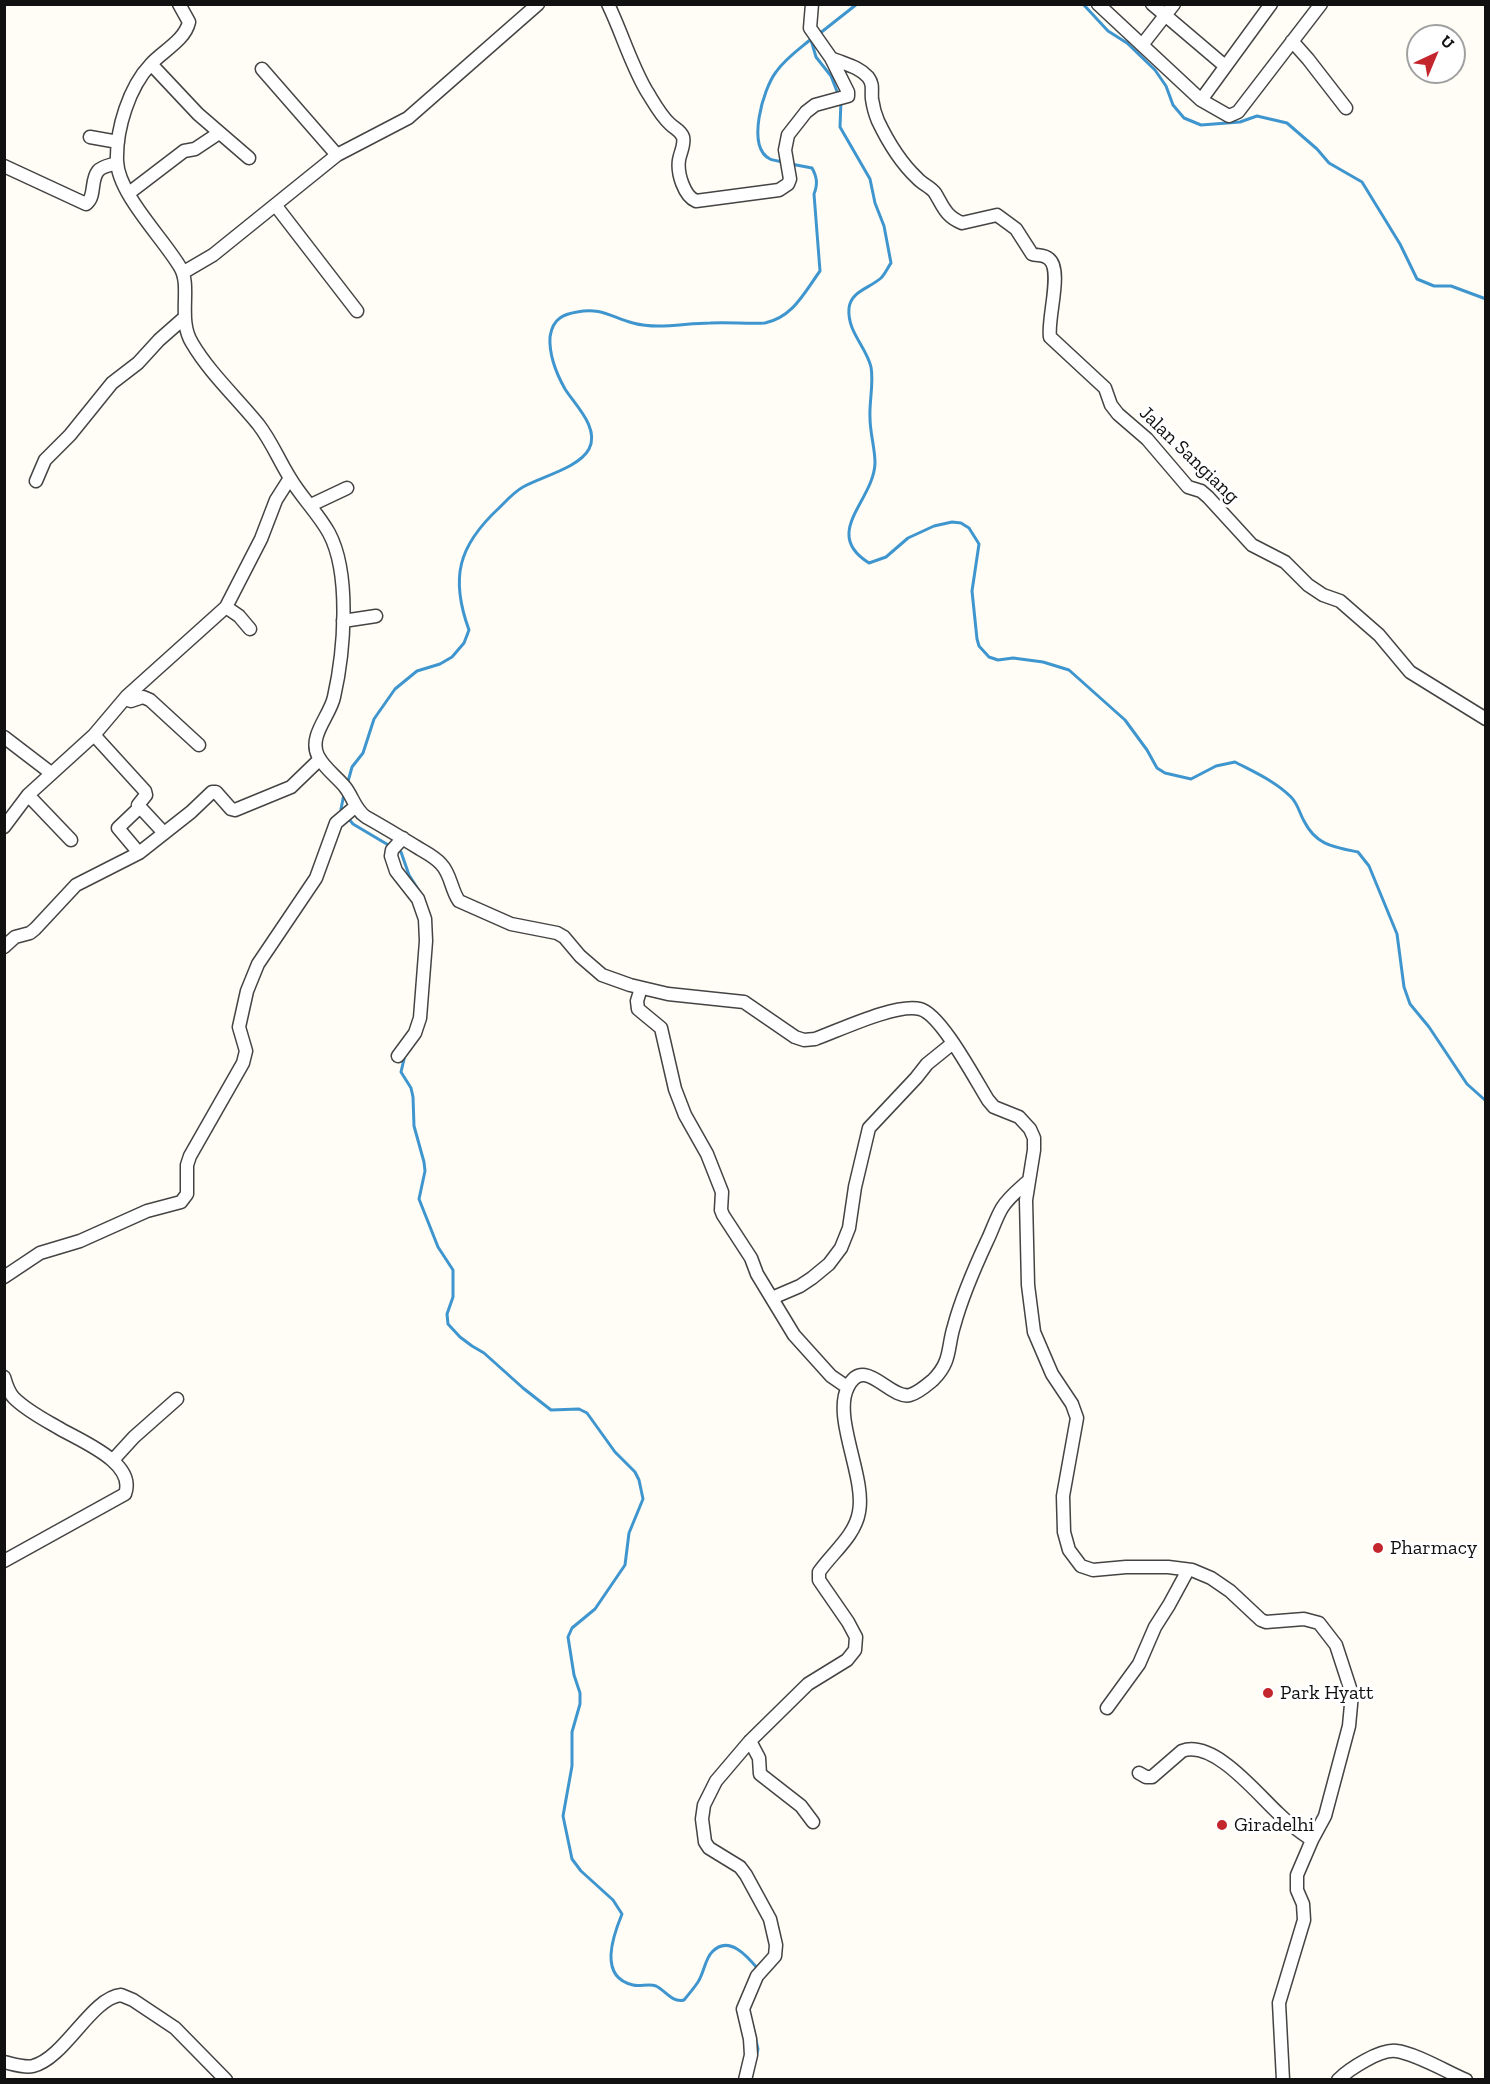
<!DOCTYPE html>
<html>
<head>
<meta charset="utf-8">
<style>
	body { margin:0 }
	#map { position:relative; width:1490px; height:2084px; overflow:hidden; background:#fffdf5; font-family:"Zilla Slab",serif }
	canvas { display:block }
	.frame { position:absolute; inset:0; border:6px solid #111; pointer-events:none }
	.north { position:absolute; left:1406px; top:24px; width:60px; height:60px; box-sizing:border-box; background:#fff; border:2px solid #a0a0a0; border-radius:50%; rotate:44deg; font-size:16px; font-weight:700; line-height:24px; text-align:center; color:#111 }
	.north::after { content:''; display:block; margin:auto; width:21px; height:27px; background:#c4262e; clip-path:polygon(50% 0,100% 100%,50% 72%,0 100%) }
</style>
</head>
<body>
<div id="map">
<canvas width="1490" height="2084"></canvas>
<div class="frame"></div>
<div class="north">U</div>
</div>
<script>
const context = document.querySelector('canvas').getContext('2d');
context.lineJoin = 'round';
function stroke(path, color, width, dash) { context.strokeStyle = color; context.lineWidth = width; context.lineCap = dash ? 'butt' : 'round'; context.setLineDash(dash || []); context.stroke(path); }
function drawText(font, color, halo, rows, align = 'center') {
  context.font = font + ' "Zilla Slab",serif'; context.lineWidth = 6; context.setLineDash([]); context.textBaseline = 'middle'; context.strokeStyle = halo; context.fillStyle = color; for (const [text, x, y, turn = 0] of rows) {
    context.save(); context.translate(x, y); context.rotate((+turn || 0) * Math.PI / 180); context.textAlign = isNaN(turn) ? turn : align; if (halo) context.strokeText(text, 0, 0); context.fillText(text, 0, 0); context.restore();
  }
}
stroke(new Path2D(`
	M1083,4L1108,31L1127,43L1155,70L1166,86L1173,105L1184,118L1201,125L1240,122L1257,116L1287,123L1317,149L1329,163L1362,182L1400,244L1417,279L1434,286H1451L1486,299
	M819,34L857,4
	M811,40L816,57L831,76L838,94
	M841,100L840,127L870,179L875,203L884,226L891,263C888,267 885,274 881,278C870,288 851,291 849,308C847,332 866,346 871,367C874,383 869,402 870,418C870,433 875,448 875,463C874,501 821,533 869,563L886,557L908,538L934,526L952,522L961,523L969,528L979,544L972,591L977,639L979,646L989,657L998,660L1013,658L1043,662L1069,670L1125,720L1147,750L1157,768L1165,773L1191,779L1216,766L1235,762C1254,772 1275,781 1291,797C1298,804 1299,812 1304,821C1316,845 1333,847 1358,852L1369,866L1397,934L1404,987L1410,1004L1429,1027L1467,1084L1486,1101
	M784,162C780,161 774,161 770,159C746,147 763,89 776,72C785,59 798,50 810,40
	M347,785L352,767L363,753L374,719L395,689L417,671L440,664L452,657L464,643L469,630C450,578 458,546 499,508C506,501 514,492 523,487C540,477 579,468 589,449C600,428 575,405 565,389C556,373 549,355 550,337C551,330 554,322 560,318C565,314 571,313 577,312C601,307 611,317 633,323C658,330 685,323 710,323C729,322 747,324 765,323C793,317 804,293 820,271L814,194C818,184 817,177 812,168L791,164
	M344,794L341,809L344,813
	M348,818L353,824L390,846
	M395,849L401,852L409,875L423,897
	M405,1055L401,1072L411,1088L413,1097L414,1126L424,1162L425,1171L419,1199L438,1247L453,1270V1297L447,1314L448,1324L460,1337L472,1346L484,1353L523,1388L551,1410L579,1409L587,1413L615,1452L635,1472L639,1480L643,1499L629,1533L625,1565L595,1609L572,1628L568,1637L574,1675L580,1693V1704L572,1732V1766L563,1816L572,1859L581,1871L613,1900L622,1914C613,1936 598,1977 633,1985C640,1987 649,1983 656,1986C666,1991 672,2003 684,2000C689,1994 694,1988 698,1982C704,1973 705,1959 712,1952C729,1934 748,1957 758,1969
	M752,2023L758,2049L756,2057`), '#3f96cf', 3);
const minor = new Path2D(`
	M179,4L189,22C185,40 163,51 151,64C129,87 116,129 117,161C118,194 163,238 180,267C192,286 177,319 192,343C209,372 236,397 258,424C272,442 278,459 290,478C301,497 318,513 329,533C351,574 344,653 334,697C330,716 308,736 318,756C324,768 337,777 345,787C353,797 355,810 366,817C384,827 402,838 420,849C427,853 436,858 441,864C451,874 451,890 459,901L511,924L557,933L564,937L580,956L602,975L630,985L668,994L744,1002L795,1037L804,1040L815,1039C840,1030 896,1003 920,1009C941,1014 976,1081 988,1100L994,1107L1019,1117L1030,1129L1034,1138V1150L1026,1200L1028,1285L1034,1332L1052,1374L1072,1404L1077,1418L1063,1496L1064,1532L1069,1550L1081,1566L1093,1570L1126,1567H1168L1192,1570L1211,1578L1230,1591L1261,1620L1266,1622L1304,1619L1319,1623L1336,1645L1352,1694L1349,1726L1325,1816L1312,1840L1297,1875V1890L1303,1904L1304,1920L1279,2003L1283,2080
	M608,4C622,33 630,62 646,90C653,101 660,115 670,124C675,129 680,130 683,137C685,145 680,153 679,160C677,173 684,196 696,201L779,190L788,184L790,179L785,150L788,135L806,112L815,105L848,96V92L831,58L810,28L812,4
	M1098,4L1201,100L1229,116L1238,112L1321,4
	M1152,4L1225,66
	M1292,41L1308,59L1346,108
	M1142,45L1174,4
	M831,58C844,64 858,66 868,77C874,85 871,90 872,99C873,106 875,114 878,121C888,142 900,162 917,178C922,184 931,187 935,193C943,206 945,216 962,223L997,215L1016,229L1032,254C1037,256 1044,254 1049,259C1063,270 1047,319 1050,337L1105,388L1111,405L1118,414L1147,439L1188,487L1201,491L1208,497L1252,545L1285,562L1308,585L1323,595L1340,601L1379,635L1410,672L1486,719
	M151,64L198,114L249,158
	M262,69L337,155
	M1201,100L1271,4
	M90,137L118,142
	M4,166L86,204C96,197 90,181 98,171C102,166 111,165 117,163
	M129,193L184,151L195,149L219,133
	M276,206L357,311
	M184,272L213,255L337,155L408,118L538,4
	M36,481L45,460L70,435L112,383L138,363L159,340L184,318
	M311,505L347,488
	M226,607L239,616L250,629
	M343,621L376,616
	M125,699L131,701L143,697L150,700L199,745
	M94,735L145,791L146,795L138,805L164,833
	M4,737L51,773
	M28,795L71,840
	M4,827L28,795L94,735L127,696L226,607L261,539L276,500L290,478
	M139,853L118,828L140,807
	M4,947L15,937L30,933L35,929L76,885L139,853L191,812L212,792H216L231,809L235,810L291,787L320,759
	M641,988L637,1001L638,1009L661,1028L675,1089L685,1115L707,1154L722,1192L721,1210L723,1215L751,1258L757,1274L794,1335L831,1376L847,1387
	M398,1056L415,1033L420,1018L426,941L425,919L418,899L396,871L391,856L392,850L403,838
	M4,1277L40,1253L80,1241L147,1211L181,1202L187,1194V1165L190,1156L243,1063L246,1051L239,1027L247,991L258,964L316,878L336,823L356,806
	M772,1298L800,1286L812,1278L829,1264L841,1248L849,1228L855,1187L869,1128L916,1078L927,1064L953,1043
	M4,1377C6,1384 9,1393 14,1398C26,1410 43,1419 57,1427C78,1440 137,1462 125,1494L4,1561
	M113,1460L134,1437L177,1399
	M1107,1708L1139,1664L1155,1627L1169,1605L1188,1570
	M750,1741L759,1758L760,1774L801,1806L813,1822
	M1139,1773L1146,1777H1152L1182,1751C1214,1739 1258,1795 1279,1814C1289,1824 1300,1832 1312,1840
	M4,2062C13,2064 24,2068 33,2066C65,2058 91,1998 121,1995L133,2000L175,2028L226,2080
	M745,2080L751,2055L750,2039L743,2009L757,1976L775,1956L776,1945L770,1919L746,1875L740,1867L709,1848L705,1842L702,1819L704,1805L716,1781L750,1741L808,1684L847,1660L855,1650L856,1637L848,1622L819,1580V1572C832,1553 855,1536 859,1512C866,1477 832,1417 848,1387C864,1354 890,1400 910,1395C918,1393 927,1385 933,1380C952,1361 947,1348 954,1326C962,1296 974,1269 987,1241C992,1231 996,1218 1002,1208C1008,1198 1018,1190 1027,1182
	M1338,2080C1349,2069 1380,2049 1396,2051C1415,2053 1447,2072 1466,2080`);
stroke(minor, '#444', 15);
stroke(minor, '#fff', 12);
for (const [x, y, r, color] of [
	[1378,1548,6,"#c4262e"],
	[1268,1693,6,"#c4262e"],
	[1222,1825,6,"#c4262e"]
]) { const dot = new Path2D(); dot.arc(x, y, r, 0, 2 * Math.PI); context.fillStyle = color; context.fill(dot); stroke(dot, '#fff', 2); }
drawText('20px', '#111', '#fff', [
	["Jalan Sangiang",1189,455,44]
]);
drawText('20px', '#111', '#fff', [
	["Pharmacy",1390,1548],
	["Park Hyatt",1280,1693],
	["Giradelhi",1234,1825]
], 'left');
</script>
</body>
</html>
